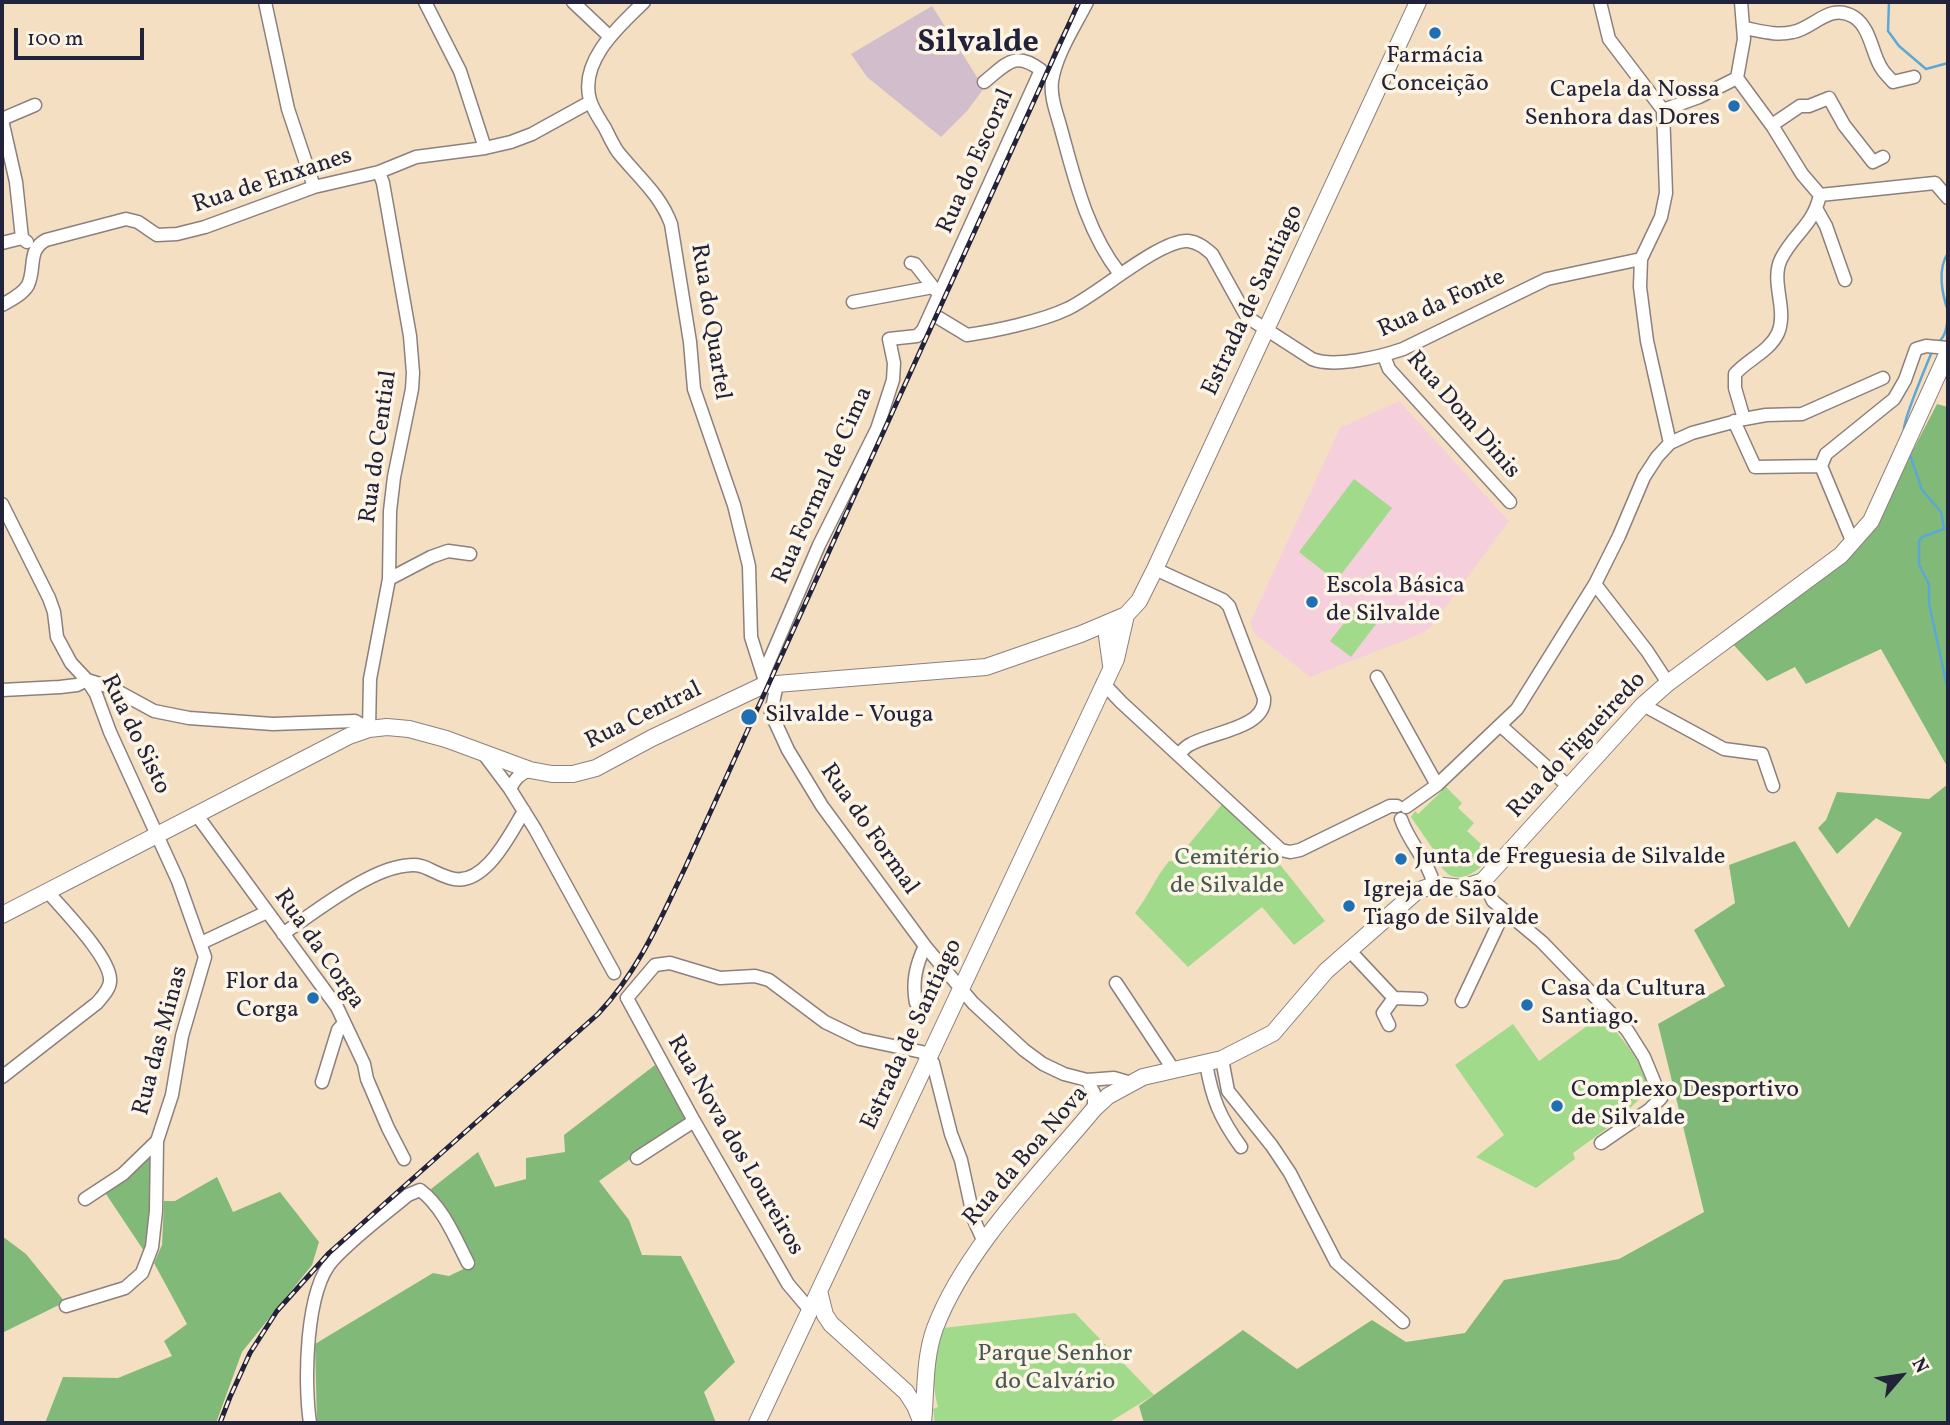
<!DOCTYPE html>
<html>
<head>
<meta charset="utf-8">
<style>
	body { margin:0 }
	#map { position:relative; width:1950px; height:1425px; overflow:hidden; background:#f5dfc2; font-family:Vollkorn,serif }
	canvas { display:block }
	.frame { position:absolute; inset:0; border:4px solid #22223b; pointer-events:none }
	.north { position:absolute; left:1866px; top:1341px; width:70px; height:70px; -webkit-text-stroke:5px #fcf5e5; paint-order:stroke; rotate:61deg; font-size:19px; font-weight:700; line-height:28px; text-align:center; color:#22223b }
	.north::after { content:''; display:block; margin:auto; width:24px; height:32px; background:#22223b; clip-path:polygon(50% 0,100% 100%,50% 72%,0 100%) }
	.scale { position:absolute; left:14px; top:28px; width:130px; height:32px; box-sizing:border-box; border:4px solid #22223b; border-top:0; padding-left:9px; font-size:21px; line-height:24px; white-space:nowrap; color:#22223b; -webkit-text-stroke:5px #fcf5e5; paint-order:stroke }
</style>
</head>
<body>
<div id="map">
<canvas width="1950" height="1425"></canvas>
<div class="frame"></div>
<div class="north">N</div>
<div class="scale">100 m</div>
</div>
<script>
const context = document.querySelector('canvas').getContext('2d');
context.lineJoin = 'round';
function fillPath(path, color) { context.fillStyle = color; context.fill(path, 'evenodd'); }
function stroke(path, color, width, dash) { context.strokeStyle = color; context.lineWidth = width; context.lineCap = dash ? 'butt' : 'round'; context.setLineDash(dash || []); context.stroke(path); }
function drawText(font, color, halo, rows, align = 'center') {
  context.font = font + ' Vollkorn,serif'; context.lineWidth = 7; context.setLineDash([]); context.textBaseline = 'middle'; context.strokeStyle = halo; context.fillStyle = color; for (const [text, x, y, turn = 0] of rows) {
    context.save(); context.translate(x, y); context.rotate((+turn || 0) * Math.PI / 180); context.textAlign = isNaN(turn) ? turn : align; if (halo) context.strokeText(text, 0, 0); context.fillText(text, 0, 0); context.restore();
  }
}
fillPath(new Path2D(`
	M1399,401L1509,521L1430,628L1418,635L1310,677L1254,633L1250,623L1340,428Z`), '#f5cfdb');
fillPath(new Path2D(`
	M932,6L984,88L967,111L941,137L867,77L851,54Z`), '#d1bdcc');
fillPath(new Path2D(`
	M1354,479L1392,508L1336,581L1299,552Z
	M1356,608L1376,624L1351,657L1330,641Z
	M1444,785L1462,803L1458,808L1474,823L1467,831L1493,855C1483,866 1464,885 1448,874C1442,869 1437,861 1433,855L1435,852L1411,817L1415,811L1418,814L1442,791L1441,789Z
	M1223,803L1262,842L1325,921L1294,945L1262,907L1188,967L1135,913C1149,895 1155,878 1169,861H1175Z
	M1602,1015C1621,1038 1644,1061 1648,1091L1613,1124L1573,1153L1575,1159L1536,1188L1476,1157L1504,1135L1455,1065L1513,1024L1539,1061Z
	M1075,1313L1154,1395L1108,1423H935L933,1409L938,1407C930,1375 934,1359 943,1328Z`), '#a2da8c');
fillPath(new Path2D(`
	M1937,404L1948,407V768L1881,649L1806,684L1795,667L1767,681L1731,642L1874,525Z
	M1948,784V1423H1144L1139,1406L1243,1330L1297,1369L1372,1320L1406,1342L1465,1333L1504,1280L1619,1259L1704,1212L1658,1024L1725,986L1694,930L1735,903L1729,865L1795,841L1849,928L1902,833L1876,818L1837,854L1818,828L1826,820L1837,792L1929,799Z
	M655,1065L686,1120L599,1181L629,1220L642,1255L681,1256L735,1362L704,1392L716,1423H317L315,1344L433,1273L449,1276L476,1263L431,1189L478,1152L495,1187L526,1179V1158L565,1152L564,1135Z
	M151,1156L152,1216L146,1254L104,1191L128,1177Z
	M217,1177L233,1212L280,1192L319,1242L312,1265L242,1352L216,1423H45L63,1377L118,1378L172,1356L164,1341L187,1324L154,1263L162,1245L164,1201H175Z
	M2,1236L26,1254L65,1302L2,1333Z`), '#81ba78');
stroke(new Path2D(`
	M1889,2L1888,31L1899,46L1926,69L1948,63
	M1948,253C1937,269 1942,294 1948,311
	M1938,342C1947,336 1947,323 1948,314
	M1904,430C1903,422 1926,366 1931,354
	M1909,452L1922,490L1941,512L1944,529L1922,537L1919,541V565L1929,584V603L1948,691`), '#5ca8d5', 2.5);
const minor = new Path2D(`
	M265,2L288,109L314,187
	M425,2L460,71L485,148
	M573,2L609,36
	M644,2C619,26 579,61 590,100C593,110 600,120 605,128C609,136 613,145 618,152C638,177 660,194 671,224L690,342L694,389L734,505L749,566L751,637L764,678
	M1087,2C1075,26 1056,54 1052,81C1050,97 1057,114 1061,129C1075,180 1087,232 1120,274
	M1600,2L1609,39L1663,110L1666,193L1661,217L1641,259L1640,287L1647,341L1670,443
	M1744,28C1761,31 1776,36 1793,32C1814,28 1830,2 1854,17C1871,28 1872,55 1882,69C1885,74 1890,78 1893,82L1914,77
	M1737,78L1773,127L1802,174L1820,195
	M1737,78L1744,39L1741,2
	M1663,110L1699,97L1737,78
	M2,119L35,105
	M2,120L16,182L22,238
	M1772,125L1800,106H1809L1829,98L1844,125L1873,162L1883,157
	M1820,195L1935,183L1948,198
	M1817,210L1826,226L1845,280
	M2,243L22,238L27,242
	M911,263L915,264L933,287
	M853,302L933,287L939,294
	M2,305C11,300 23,294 28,285C36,268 27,250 46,240L126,219L138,222L157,235L177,234L205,227L314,187L379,172L416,157L485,148L511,142L532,134L590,102
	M939,318L967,335C995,331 1042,321 1067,309C1096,296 1160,239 1188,241C1198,242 1205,248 1212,254L1247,317L1312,359C1334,368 1380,357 1403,349L1547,279L1641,259
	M1384,356L1389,369L1510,502
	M1744,419L1735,388V374C1748,359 1769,352 1778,333C1788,309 1770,282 1781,259C1794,233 1813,226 1820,195
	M1734,421L1755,467L1821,466
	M1821,466L1826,454L1894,399L1905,380L1916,349L1926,346L1948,348
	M1821,466L1853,543
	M2,504L49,598L54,612L57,637L71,663L87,680L96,694L110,732L178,881L205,957L182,1036L172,1095L157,1141L156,1211L152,1247L142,1273L125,1288L66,1306
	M1155,569L1223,600L1229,606L1264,698C1266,728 1212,732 1191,744C1186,746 1182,751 1178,755
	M389,579L431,557L448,551L470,554
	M1595,584L1647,651L1668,683
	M764,673L819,545L877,429L893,380L894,363L889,339L917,336L923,330L1041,70C1014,50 1007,64 984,82
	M1377,677L1437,785
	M1103,683L1121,702L1281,850L1290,852L1300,850L1390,806H1397
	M777,684L771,713L788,750L822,806L925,946L973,1003L1024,1050L1043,1064L1064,1074L1087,1080L1114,1078L1131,1083
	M2,690L60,687L77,685L87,680L110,687L154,711L189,718L273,724L355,721L369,729
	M1643,705L1724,749L1762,754L1773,786
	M1501,726L1568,786
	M369,729L370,679L389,579L390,511L394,477L412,389L413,373L410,336L383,183L379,172
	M483,753L510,789
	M530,770C519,774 515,779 510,789L535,829L614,973
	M1406,807L1437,785L1517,709L1595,584L1619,536L1644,477L1657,457L1670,443L1692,433L1744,419L1766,415L1802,414L1883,378
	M196,814L337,1007L364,1064L367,1079L388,1128L404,1159
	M1401,819C1409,843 1428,860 1434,885
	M1483,881L1493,901L1542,942L1627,1030L1644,1057L1661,1098L1649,1110L1601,1143
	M283,934C311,914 362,876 394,868C426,860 424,870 450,878C484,889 510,834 524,811
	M201,943L267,912
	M1349,950L1394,998L1421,999
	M1116,983L1173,1069
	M1462,1001L1504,912
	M916,1003C912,982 916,965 925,946
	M1389,1025L1383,1013L1394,998
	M1222,1059L1228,1091L1272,1146L1290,1173L1336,1262L1403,1322
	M1206,1063C1212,1099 1220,1118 1241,1147
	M2,1077L97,1003C103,996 111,988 110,979C109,956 63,910 48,892
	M1087,1080L1094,1093V1109
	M322,1082L338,1030L344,1023
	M637,1158L694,1121
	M85,1199L123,1174L157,1141
	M810,1310L788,1284L694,1121L627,998L655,965L670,963L720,978L755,976L769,980L825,1022L860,1039L922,1052L933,1063L951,1134L961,1160L974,1220L984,1242
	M310,1423C304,1383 305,1290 333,1260C355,1236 383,1216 408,1195L420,1190C443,1207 455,1238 468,1263`);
const major = new Path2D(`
	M1111,665L1107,636L1114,620
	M2,915L349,736L369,729L387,727L409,729L446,739L530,770L552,774H573L596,768L652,738L764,685L986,667L1081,634L1126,615L1139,601L1155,569L1418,2
	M819,1291L825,1315L831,1324L906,1392L915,1406L922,1423
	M757,1423L1116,659L1126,615
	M923,1423C926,1392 924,1358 935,1328C965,1249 1040,1174 1094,1109L1108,1096L1143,1077L1222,1059L1273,1033L1326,971L1417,891L1434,885L1462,888L1483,881L1643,705L1668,683L1841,555L1871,521L1948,352`);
stroke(minor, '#8c807e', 15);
stroke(major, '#8c807e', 18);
stroke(minor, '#fff', 12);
stroke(major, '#fff', 16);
const rail = new Path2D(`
	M220,1423L230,1397L250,1353L277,1311L329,1253L598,1014C638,972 660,920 685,868L1079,2`);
stroke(rail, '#22223b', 5);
stroke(rail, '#fcf5e5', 2.5, [8]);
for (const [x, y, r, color] of [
	[1435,33,7,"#1f6fb2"],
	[1734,106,7,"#1f6fb2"],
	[1312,602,7,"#1f6fb2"],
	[749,717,9,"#1f6fb2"],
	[1401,859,7,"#1f6fb2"],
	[1349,906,7,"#1f6fb2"],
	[313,998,7,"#1f6fb2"],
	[1527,1005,7,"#1f6fb2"],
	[1557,1106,7,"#1f6fb2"]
]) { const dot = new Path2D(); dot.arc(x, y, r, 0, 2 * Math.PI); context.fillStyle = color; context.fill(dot); stroke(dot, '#fcf5e5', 2.5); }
drawText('24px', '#22223b', '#fcf5e5', [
	["Farmácia",1435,58,"center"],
	["Conceição",1435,86,"center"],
	["Capela da Nossa",1720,92,"right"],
	["Senhora das Dores",1720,120,"right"],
	["Escola Básica",1326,588],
	["de Silvalde",1326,616],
	["Silvalde - Vouga",765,717],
	["Junta de Freguesia de Silvalde",1415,859],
	["Igreja de São",1363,892],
	["Tiago de Silvalde",1363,920],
	["Flor da",299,984,"right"],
	["Corga",299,1012,"right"],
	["Casa da Cultura",1541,991],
	["Santiago.",1541,1019],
	["Complexo Desportivo",1571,1092],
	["de Silvalde",1571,1120]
], 'left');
drawText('24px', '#22223b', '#fcf5e5', [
	["Rua do Escoral",977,162,-66],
	["Rua de Enxanes",273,182,-18],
	["Estrada de Santiago",1254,301,-65],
	["Rua da Fonte",1442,305,-24],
	["Rua do Quartel",709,322,81],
	["Rua Dom Dinis",1462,416,49],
	["Rua do Cential",380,447,-82],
	["Rua Formal de Cima",824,486,-66],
	["Rua Central",644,717,-26],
	["Rua do Sisto",134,735,64],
	["Rua do Figueiredo",1578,746,-47],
	["Rua do Formal",868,830,55],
	["Rua da Corga",318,950,55],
	["Estrada de Santiago",913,1035,-65],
	["Rua das Minas",162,1041,-75],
	["Rua Nova dos Loureiros",734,1146,60],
	["Rua da Boa Nova",1027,1157,-49]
]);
drawText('24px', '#485953', '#fcf5e5', [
	["Cemitério",1227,860],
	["de Silvalde",1227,888],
	["Parque Senhor",1055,1356],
	["do Calvário",1055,1384]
]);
drawText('bold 32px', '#22223b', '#fcf5e5', [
	["Silvalde",978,45]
]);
</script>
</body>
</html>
